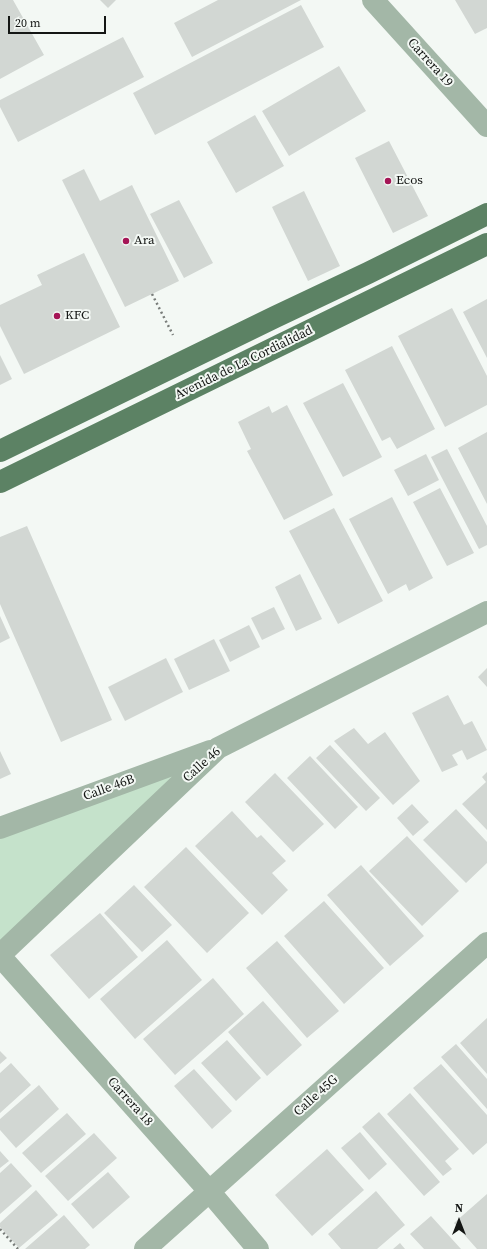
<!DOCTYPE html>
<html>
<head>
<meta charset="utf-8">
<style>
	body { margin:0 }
	#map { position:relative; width:487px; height:1249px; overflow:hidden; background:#f3f8f4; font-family:"Source Serif 4",serif }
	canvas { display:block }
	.north { position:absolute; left:439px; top:1201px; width:40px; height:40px; -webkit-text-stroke:3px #f3f8f4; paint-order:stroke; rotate:0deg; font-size:11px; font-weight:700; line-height:16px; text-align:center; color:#141614 }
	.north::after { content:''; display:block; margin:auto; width:14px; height:18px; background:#141614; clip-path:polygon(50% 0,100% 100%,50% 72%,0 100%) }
	.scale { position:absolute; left:8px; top:16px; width:98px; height:18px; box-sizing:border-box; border:2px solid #141614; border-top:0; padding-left:5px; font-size:12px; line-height:14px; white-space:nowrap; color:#141614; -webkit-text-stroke:3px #f3f8f4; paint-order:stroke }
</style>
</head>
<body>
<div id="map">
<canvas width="487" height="1249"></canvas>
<div class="north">N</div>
<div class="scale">20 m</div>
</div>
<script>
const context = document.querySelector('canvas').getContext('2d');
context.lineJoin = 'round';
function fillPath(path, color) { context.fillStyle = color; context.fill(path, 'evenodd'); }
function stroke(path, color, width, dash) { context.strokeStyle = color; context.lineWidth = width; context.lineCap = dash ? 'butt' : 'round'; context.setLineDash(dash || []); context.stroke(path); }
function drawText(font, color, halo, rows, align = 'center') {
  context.font = font + ' "Source Serif 4",serif'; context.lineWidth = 4; context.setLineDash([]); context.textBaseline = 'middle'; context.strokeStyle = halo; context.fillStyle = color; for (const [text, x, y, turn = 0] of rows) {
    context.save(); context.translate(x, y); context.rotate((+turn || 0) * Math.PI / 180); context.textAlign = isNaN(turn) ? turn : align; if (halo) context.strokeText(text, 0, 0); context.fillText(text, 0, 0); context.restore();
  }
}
fillPath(new Path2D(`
	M199,762L0,946V836Z`), '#c5e2cb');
fillPath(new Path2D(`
	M0,0H13L44,55L0,79Z
	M100,0H116L108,8Z
	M218,0H301L192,57L174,23Z
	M455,0H487V28L475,34Z
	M301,5L324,47L155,135L133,93Z
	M123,37L144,77L18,142L0,107V100Z
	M339,66L366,111L289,156L262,111Z
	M255,115L284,166L236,193L207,142Z
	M389,141L428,216L393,233L355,158Z
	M84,169L100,201L132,185L179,281L125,307L62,180Z
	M304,191L340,266L308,281L272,207Z
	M179,200L213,263L184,278L150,214Z
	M84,253L120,327L24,374L0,326V305L42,285L37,275Z
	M487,299V358L463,312Z
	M452,308L487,376V405L445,427L398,336Z
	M392,346L435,429L397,449L390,437L382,441L345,370Z
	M0,355L12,379L0,385Z
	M343,383L382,457L343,477L303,403Z
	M287,405L333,495L284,520L247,451L251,449L238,422L269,406L272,413Z
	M487,432V504L458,448Z
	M447,449L487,526V545L479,549L431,457Z
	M426,454L439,480L408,496L394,470Z
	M440,488L474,553L447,566L413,502Z
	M392,497L433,578L409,591L406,584L388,594L349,519Z
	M334,508L383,601L338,624L289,531Z
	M27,526L112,720L61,742L0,604V537Z
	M300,574L322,619L296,631L275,587Z
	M274,607L285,629L262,640L251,618Z
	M0,616L10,638L0,643Z
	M249,625L260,647L230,662L219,640Z
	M214,639L230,671L189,690L174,659Z
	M166,658L183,692L125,721L108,687Z
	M487,668V687L478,677Z
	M448,695L464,725L472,721L487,750L467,760L462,750L452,755L458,765L442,772L412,713Z
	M354,728L368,744L385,732L420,781L393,805L334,741Z
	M330,745L380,798L366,811L316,758Z
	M0,751L11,774L0,779Z
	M310,756L358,807L335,829L287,778Z
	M487,772V830L462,804L486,782L482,777Z
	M275,773L324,824L293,852L245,802Z
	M412,804L429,822L413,836L397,818Z
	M456,809L487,842V863L466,883L423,840Z
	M232,811L257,838L261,835L286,861L272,873L288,890L262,915L195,846Z
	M407,836L459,891L422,926L369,871Z
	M186,847L249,913L207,953L144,887Z
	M361,865L424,936L390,966L327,895Z
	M134,885L172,925L142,952L104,913Z
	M324,901L384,968L344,1004L284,936Z
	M100,913L138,957L89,999L50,955Z
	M167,940L202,980L135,1039L100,999Z
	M277,941L339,1011L307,1038L246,968Z
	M213,978L244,1014L175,1075L143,1039Z
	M263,1001L302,1045L267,1076L228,1032Z
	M487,1018V1074L460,1043Z
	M227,1040L261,1078L236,1101L201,1063Z
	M456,1044L487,1079V1109L441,1057Z
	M0,1051L7,1058L0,1064Z
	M11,1063L31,1085L0,1113V1073Z
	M441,1064L487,1115V1143L473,1155L413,1088Z
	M194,1069L232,1111L212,1129L174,1086Z
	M39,1085L59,1109L16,1148L0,1130V1119Z
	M410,1093L459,1149L445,1161L452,1169L443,1176L387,1114Z
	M379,1112L440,1182L424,1196L362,1127Z
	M67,1113L86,1134L41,1173L22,1153Z
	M360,1132L387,1164L369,1180L341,1148Z
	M94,1133L117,1158L68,1201L45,1176Z
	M327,1149L364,1190L312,1236L275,1195Z
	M0,1151L9,1161L0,1168Z
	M11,1163L32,1186L0,1214V1173Z
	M108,1172L130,1197L93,1229L71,1204Z
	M36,1190L58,1215L19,1248L0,1227V1223Z
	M376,1191L405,1225L377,1249H341L328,1234Z
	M487,1194V1249H477L454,1223Z
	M64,1215L90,1245L85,1249H25Z
	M431,1216L461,1249H424L410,1234Z
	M400,1243L405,1249H393Z`), '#d2d7d3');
stroke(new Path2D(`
	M152,294L173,335
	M0,1229L18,1249`), '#797d7a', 2.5, [2, 3]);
stroke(new Path2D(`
	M373,0L487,126
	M0,828L210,751
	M0,955L218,748L487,612
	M0,956L209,1191L258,1249
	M145,1249L487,943`), '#a3b7a7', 22);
stroke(new Path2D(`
	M0,451L275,317L368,273L487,214
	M0,482L487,244`), '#5c8264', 22);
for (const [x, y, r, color] of [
	[388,181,4,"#a51556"],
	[126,241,4,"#a51556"],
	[57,316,4,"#a51556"]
]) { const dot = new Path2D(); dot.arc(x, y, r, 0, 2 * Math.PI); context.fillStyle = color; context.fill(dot); stroke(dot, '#f3f8f4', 1.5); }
drawText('13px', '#141614', '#f3f8f4', [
	["Carrera 19",430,63,48],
	["Avenida de La Cordialidad",244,363,-26],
	["Calle 46",202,765,-42],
	["Calle 46B",109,788,-20],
	["Calle 45G",316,1096,-42],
	["Carrera 18",130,1102,48]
]);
drawText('13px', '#141614', '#f3f8f4', [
	["Ecos",396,181],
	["Ara",134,241],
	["KFC",65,316]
], 'left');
</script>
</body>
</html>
